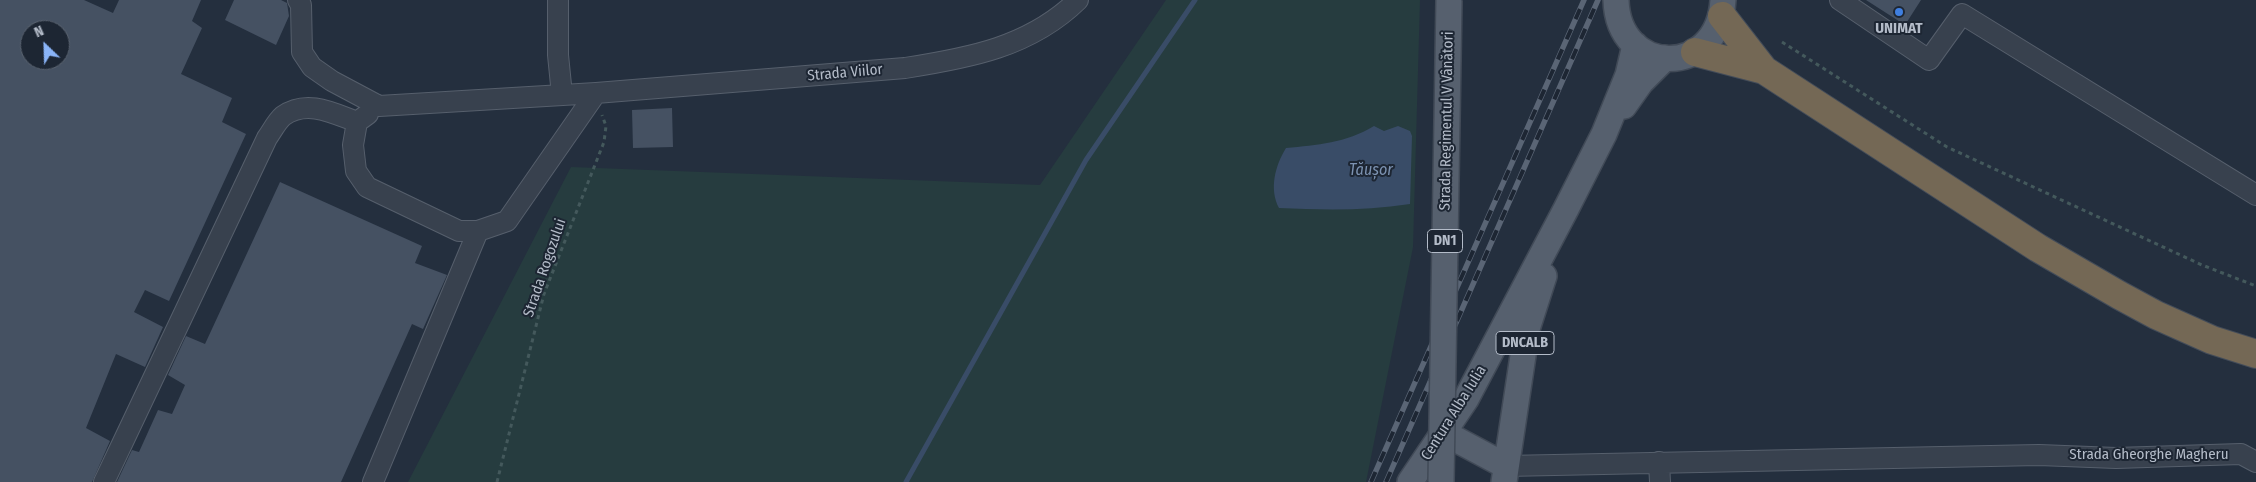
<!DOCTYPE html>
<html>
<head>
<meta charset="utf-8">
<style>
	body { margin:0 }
	#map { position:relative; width:2256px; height:482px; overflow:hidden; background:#242f3e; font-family:"Fira Sans Condensed",sans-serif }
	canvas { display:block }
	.north { position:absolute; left:20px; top:20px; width:50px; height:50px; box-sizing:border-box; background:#1d2633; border:1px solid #59626f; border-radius:50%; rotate:336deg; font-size:14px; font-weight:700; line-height:20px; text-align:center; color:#b4bcc9 }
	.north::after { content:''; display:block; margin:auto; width:18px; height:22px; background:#8ab4f8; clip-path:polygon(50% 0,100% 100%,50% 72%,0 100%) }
</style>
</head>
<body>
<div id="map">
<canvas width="2256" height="482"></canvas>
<div class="north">N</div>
</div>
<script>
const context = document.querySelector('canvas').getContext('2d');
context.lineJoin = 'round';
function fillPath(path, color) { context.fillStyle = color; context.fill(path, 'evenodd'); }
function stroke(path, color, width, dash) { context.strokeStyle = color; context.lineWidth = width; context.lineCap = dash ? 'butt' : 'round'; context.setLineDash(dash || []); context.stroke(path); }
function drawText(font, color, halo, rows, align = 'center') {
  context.font = font + ' "Fira Sans Condensed",sans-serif'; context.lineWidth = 4; context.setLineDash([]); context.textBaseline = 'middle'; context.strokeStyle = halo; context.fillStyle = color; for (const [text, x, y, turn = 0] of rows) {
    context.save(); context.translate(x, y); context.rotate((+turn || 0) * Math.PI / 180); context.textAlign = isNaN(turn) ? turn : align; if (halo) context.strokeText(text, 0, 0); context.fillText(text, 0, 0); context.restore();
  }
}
fillPath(new Path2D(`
	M1166,0H1420L1413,247L1366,482H408L571,167L1040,185Z`), '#263c3f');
fillPath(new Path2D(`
	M1374,126L1384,131L1398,126L1410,131L1412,136L1410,204C1366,211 1323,210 1279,208C1269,189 1275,166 1286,148C1317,145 1346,143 1374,126Z`), '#394c67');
stroke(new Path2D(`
	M906,482L1086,160L1195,0`), '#394c67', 5);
fillPath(new Path2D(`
	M0,0H84L113,13L119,0H201L192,21L202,28L181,74L232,98L222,122L246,134L169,301L145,290L134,312L163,327L145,367L116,354L86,428L110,441L92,482H0ZM30,30H60V60H30Z
	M234,0H281L287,3L289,16L276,45L225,20Z
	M1866,0H1921L1905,25Z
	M672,108L673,147L633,148L632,110Z
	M280,182L422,246L415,263L447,275L423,329L412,324L341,482H117L132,450L139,452L158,410L172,414L185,385L168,375L186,336L205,344Z`), '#455162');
const minor = new Path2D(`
	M298,0L301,5L302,52L312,67L332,81L379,106L596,93L905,68C969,58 1030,47 1078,0
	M558,0V55L562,95
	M1840,0L1929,60L1962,14L2256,195
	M368,114L357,122L353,145L356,171L367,187L459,231H478L507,221L596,93
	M1659,462L1660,482
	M1506,466L2039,455L2116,458L2241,454L2256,462
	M104,482L267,138C272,131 277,121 283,116C307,99 333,113 357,122
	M373,482L478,231`);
const major = new Path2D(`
	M1616,0C1618,76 1718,80 1723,0
	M1624,106L1641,82L1665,58
	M1444,433L1506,466
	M1410,482L1466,399L1566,209L1604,134L1628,75L1635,45
	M1504,482L1527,329L1544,276`);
const highway = new Path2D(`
	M1722,16L1764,70
	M1695,52L1764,70L2038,248L2119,295L2156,315L2212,340L2256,354`);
stroke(minor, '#565f6c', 22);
stroke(major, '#414a57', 28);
stroke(highway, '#434c59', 30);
stroke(new Path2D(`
	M1782,42L1947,147L2202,265L2256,286
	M497,482L544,294L604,142L606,126L602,115`), '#44595c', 3, [4, 4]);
stroke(minor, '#38414e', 20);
stroke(major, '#56606e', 25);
stroke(highway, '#746855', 28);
const rail = new Path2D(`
	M1371,482L1584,0
	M1386,482L1598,0`);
stroke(rail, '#5a6575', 5.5);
stroke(rail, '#1d2633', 4, [11]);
const majorBridge = new Path2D(`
	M1441,482L1449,0`);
stroke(majorBridge, '#414a57', 28, []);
stroke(majorBridge, '#56606e', 25);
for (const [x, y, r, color] of [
	[1899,12,5,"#3f7fe0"]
]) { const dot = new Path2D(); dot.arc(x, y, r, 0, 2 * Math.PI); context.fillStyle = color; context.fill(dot); stroke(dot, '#1d2633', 2); }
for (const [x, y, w] of [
	[1445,241,35],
	[1525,343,58]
]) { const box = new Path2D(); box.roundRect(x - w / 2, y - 11.5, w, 23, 4); context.fillStyle = '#1d2633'; context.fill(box); stroke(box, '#b4bcc9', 1); }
drawText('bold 14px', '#b4bcc9', null, [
	["DN1",1445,241],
	["DNCALB",1525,343]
]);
drawText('bold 15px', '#b4bcc9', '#1d2633', [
	["UNIMAT",1899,29]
]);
drawText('15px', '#b4bcc9', '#1d2633', [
	["Strada Viilor",845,73,-5],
	["Strada Regimentul V Vânători",1447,121,-89],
	["Strada Rogozului",545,268,-71],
	["Centura Alba Iulia",1454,413,-58],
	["Strada Gheorghe Magheru",2149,455]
]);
drawText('italic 16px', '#7c92b1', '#1d2633', [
	["Tăușor",1371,171]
]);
</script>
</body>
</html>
